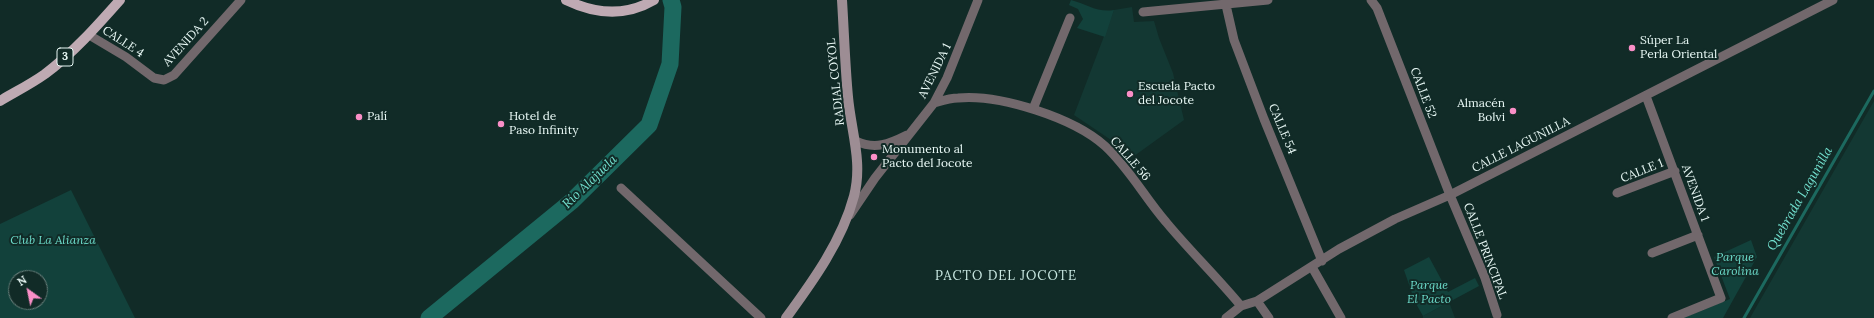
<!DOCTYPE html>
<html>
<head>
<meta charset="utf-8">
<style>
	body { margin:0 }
	#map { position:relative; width:1874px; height:318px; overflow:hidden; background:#112b27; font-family:Lora,serif }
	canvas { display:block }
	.north { position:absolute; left:8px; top:270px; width:40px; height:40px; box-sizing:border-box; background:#112b27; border:1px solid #677d79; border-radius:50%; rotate:327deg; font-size:11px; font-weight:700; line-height:16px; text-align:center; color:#e8f8f5 }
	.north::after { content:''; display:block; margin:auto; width:14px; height:18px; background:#fa8fc7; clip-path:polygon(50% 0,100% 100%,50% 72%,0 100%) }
</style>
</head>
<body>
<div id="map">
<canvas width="1874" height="318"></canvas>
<div class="north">N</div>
</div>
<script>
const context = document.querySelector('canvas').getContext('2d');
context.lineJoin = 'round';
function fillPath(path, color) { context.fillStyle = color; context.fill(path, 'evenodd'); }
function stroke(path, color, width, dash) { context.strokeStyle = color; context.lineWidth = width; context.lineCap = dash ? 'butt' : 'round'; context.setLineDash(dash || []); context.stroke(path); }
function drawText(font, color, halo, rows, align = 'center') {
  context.font = font + ' Lora,serif'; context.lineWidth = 4; context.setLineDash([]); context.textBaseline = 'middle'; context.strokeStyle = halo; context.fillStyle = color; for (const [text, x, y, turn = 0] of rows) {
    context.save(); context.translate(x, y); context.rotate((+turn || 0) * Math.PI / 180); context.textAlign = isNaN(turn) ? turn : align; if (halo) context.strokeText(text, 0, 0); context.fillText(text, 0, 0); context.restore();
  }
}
fillPath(new Path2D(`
	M1132,7L1134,22L1154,21L1159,38L1173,73L1184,120L1130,159L1114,142L1074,115L1114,10Z
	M1874,101V318H1750Z
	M1449,302L1455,318H1423V316Z`), '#133833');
fillPath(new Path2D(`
	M1071,0C1086,4 1098,13 1114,10L1105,37L1077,28L1083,19L1078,9L1069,5Z
	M71,190L135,318H0V224ZM16,278H40V302H16Z
	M1751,240L1757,257L1723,318H1683L1730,299L1714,257Z
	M1429,257L1448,292L1475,278L1479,286L1423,316L1415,302L1404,270Z`), '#12413b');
stroke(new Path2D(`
	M1744,318L1874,91`), '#1c695f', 3);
stroke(new Path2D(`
	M429,318L572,201L649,125L670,64L673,7L671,0`), '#1c695f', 17);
stroke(new Path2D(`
	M1371,0L1377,8L1450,195L1485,278L1497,315
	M1226,5L1234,40L1264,119L1322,261
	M1143,12L1268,0
	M89,35L126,57L154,78L164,80L174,75L241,0
	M1646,96L1721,298L1672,318
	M934,103C941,101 950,98 958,98C1000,94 1074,118 1105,146C1129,168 1145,198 1166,222C1190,251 1217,277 1241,306
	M1033,109L1070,18
	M856,141C875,150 889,144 907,135
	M621,188L761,318
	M1617,193L1675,171
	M850,215L875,178L934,103L947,78L978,0
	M1652,253L1698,235
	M1312,267L1341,318
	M1257,301L1269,318
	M1226,318L1241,306L1257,301L1339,249L1395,219L1450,195L1833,0`), '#72686c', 9);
stroke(new Path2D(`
	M786,318C813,281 842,241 854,196C863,162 851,131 848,97C845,65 844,32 842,0`), '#9d8d94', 10);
stroke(new Path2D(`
	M566,0C595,14 625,17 654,0
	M0,101C15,92 31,84 45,74C73,53 97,26 120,0`), '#bfaab3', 10);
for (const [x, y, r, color] of [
	[1632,48,4,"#fa8fc7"],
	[1130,94,4,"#fa8fc7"],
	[1513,111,4,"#fa8fc7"],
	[359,117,4,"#fa8fc7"],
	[501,124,4,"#fa8fc7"],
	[874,157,4,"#fa8fc7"]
]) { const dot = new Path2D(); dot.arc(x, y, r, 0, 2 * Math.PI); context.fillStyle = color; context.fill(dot); stroke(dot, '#112b27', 1.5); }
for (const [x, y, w] of [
	[65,57,16]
]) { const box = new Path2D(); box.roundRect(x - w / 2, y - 9, w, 18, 3); context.fillStyle = '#112b27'; context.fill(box); stroke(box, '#e8f8f5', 1); }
drawText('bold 11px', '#e8f8f5', null, [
	["3",65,57]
]);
drawText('12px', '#e8f8f5', '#112b27', [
	["Súper La",1640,41],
	["Perla Oriental",1640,55],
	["Escuela Pacto",1138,87],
	["del Jocote",1138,101],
	["Almacén",1505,104,"right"],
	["Bolvi",1505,118,"right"],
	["Palí",367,117],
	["Hotel de",509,117],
	["Paso Infinity",509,131],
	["Monumento al",882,150],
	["Pacto del Jocote",882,164]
], 'left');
drawText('12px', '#e8f8f5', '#112b27', [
	["CALLE 4",123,42,33],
	["AVENIDA 2",186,42,-48],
	["AVENIDA 1",935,71,-64],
	["RADIAL COYOL",836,82,-96],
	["CALLE 52",1423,93,69],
	["CALLE 54",1282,129,67],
	["CALLE LAGUNILLA",1521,145,-27],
	["CALLE 56",1130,159,49],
	["CALLE 1",1642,171,-22],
	["AVENIDA 1",1695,193,70],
	["CALLE PRINCIPAL",1485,251,69]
]);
drawText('italic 12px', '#6cdbca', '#112b27', [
	["Club La Alianza",53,241],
	["Parque",1735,258],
	["Carolina",1735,272],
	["Parque",1429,286],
	["El Pacto",1429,300]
]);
drawText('italic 13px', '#73e1d0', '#112b27', [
	["Río Alajuela",590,182,-44],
	["Quebrada Lagunilla",1800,199,-60]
]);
context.letterSpacing = '1px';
drawText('13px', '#c9e8e2', '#112b27', [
	["PACTO DEL JOCOTE",1006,276]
]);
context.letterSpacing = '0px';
</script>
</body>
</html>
